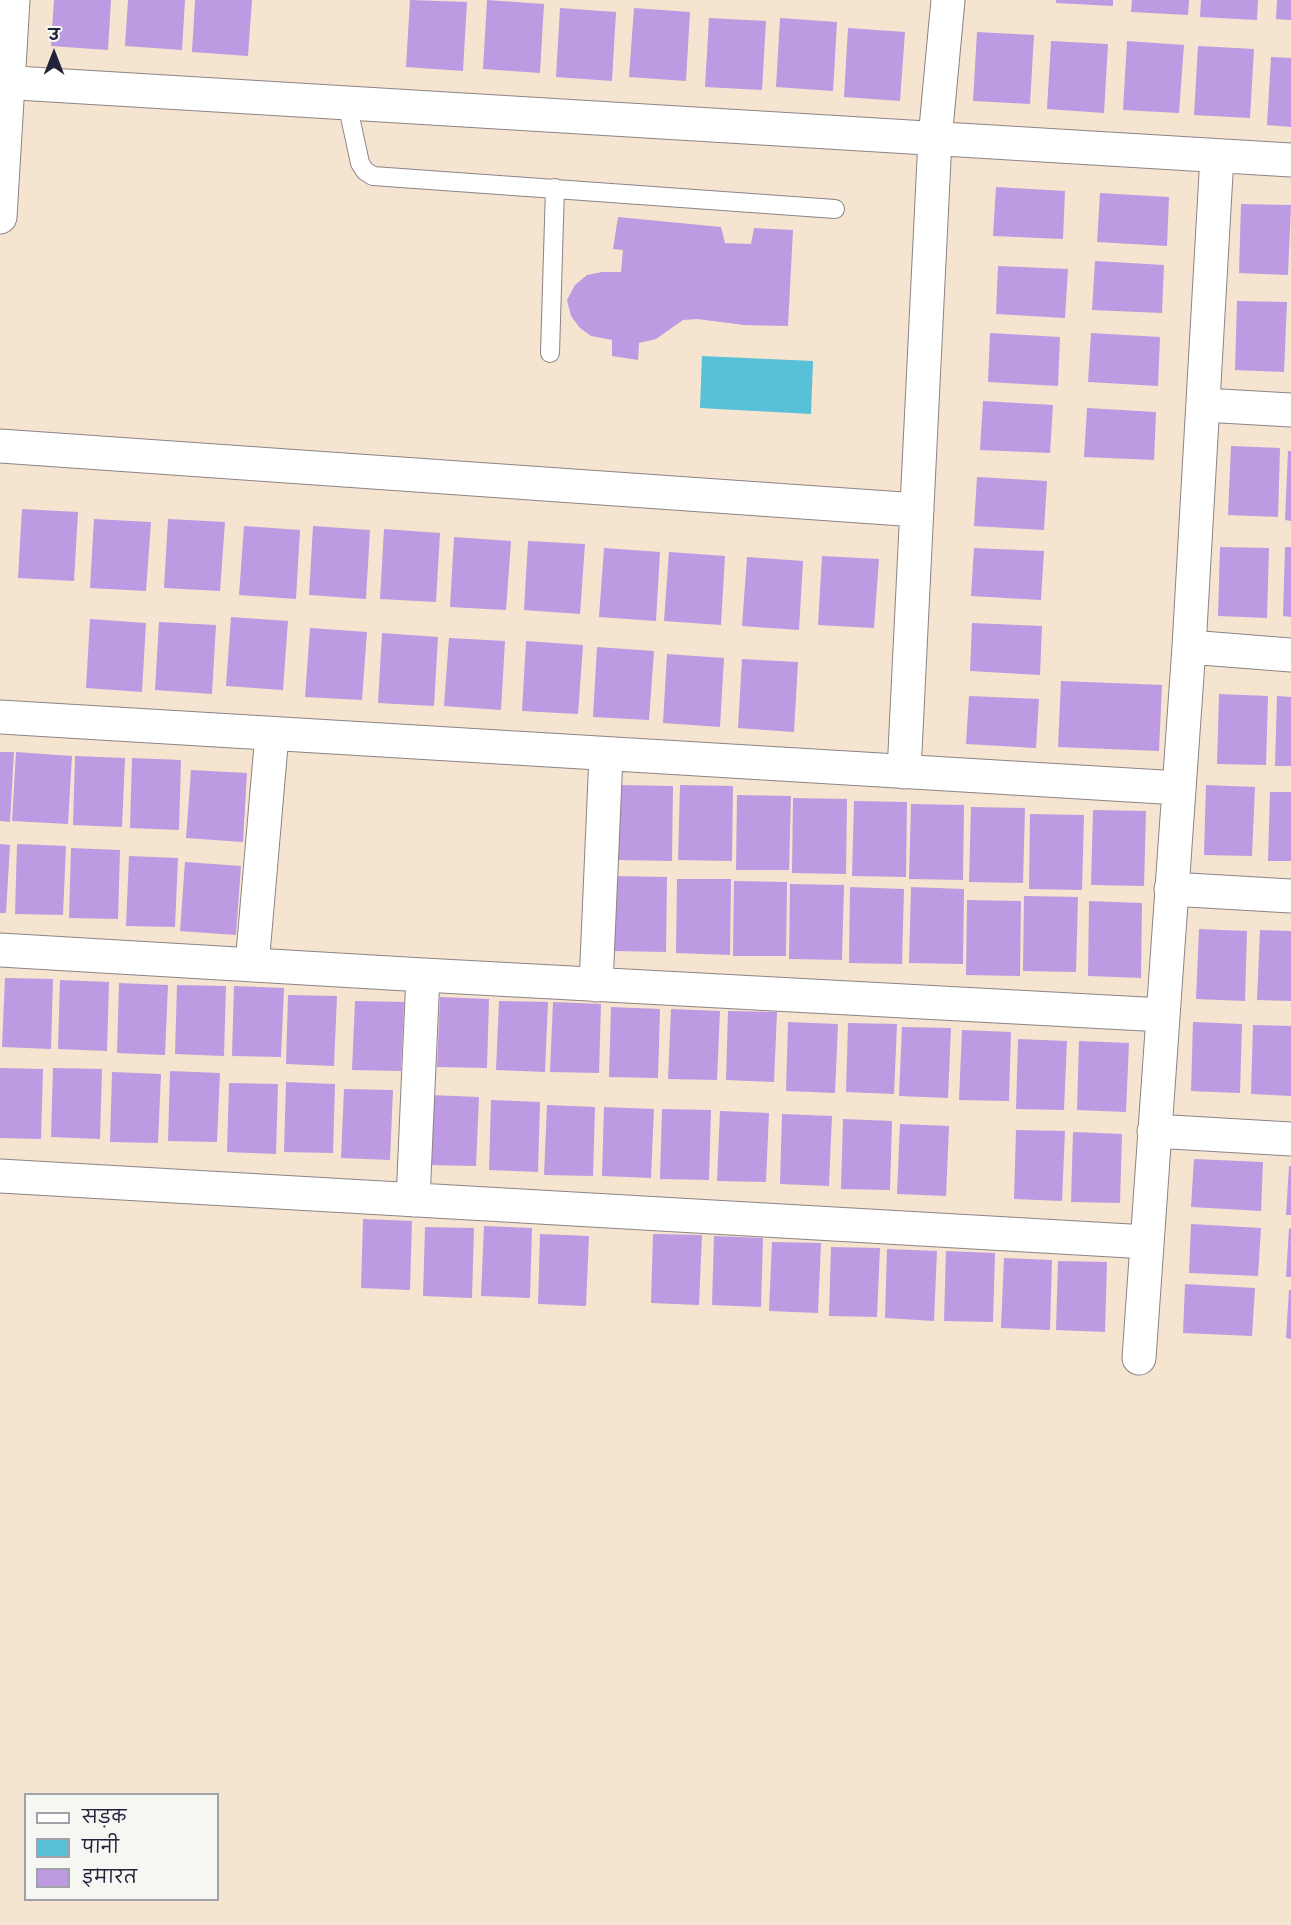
<!DOCTYPE html>
<html>
<head>
<meta charset="utf-8">
<style>
	body { margin:0 }
	#map { position:relative; width:1291px; height:1925px; overflow:hidden; background:#f5e4cf; font-family:"Balsamiq Sans","Playpen Sans Deva",sans-serif }
	canvas { display:block }
	.legend { position:absolute; left:24px; top:1793px; width:195px; height:108px; box-sizing:border-box; background:#f6f6f2; border:2px solid #a1a1a9; margin:0; padding:8px 10px; list-style:none; font-size:18px; color:#22223b }
	.legend li { display:flex; align-items:center; gap:12px; height:30px }
	.legend b { width:30px; border:2px solid #a1a1a9 }
	.north { position:absolute; left:24px; top:24px; width:60px; height:60px; -webkit-text-stroke:4px #f6f6f2; paint-order:stroke; rotate:0deg; font-size:16px; font-weight:700; line-height:24px; text-align:center; color:#22223b }
	.north::after { content:''; display:block; margin:auto; width:21px; height:27px; background:#22223b; clip-path:polygon(50% 0,100% 100%,50% 72%,0 100%) }
</style>
</head>
<body>
<div id="map">
<canvas width="1291" height="1925"></canvas>
<ul class="legend">
<li><b style="height:8px;background:#fff"></b>सड़क</li>
<li><b style="height:16px;background:#59c1d7"></b>पानी</li>
<li><b style="height:16px;background:#be9ae2"></b>इमारत</li>
</ul>
<div class="north">उ</div>
</div>
<script>
const context = document.querySelector('canvas').getContext('2d');
context.lineJoin = 'round';
function fillPath(path, color) { context.fillStyle = color; context.fill(path, 'evenodd'); }
function stroke(path, color, width, dash) { context.strokeStyle = color; context.lineWidth = width; context.lineCap = dash ? 'butt' : 'round'; context.setLineDash(dash || []); context.stroke(path); }
fillPath(new Path2D(`
	M702,356L813,361L811,414L700,408Z`), '#59c1d7');
fillPath(new Path2D(`
	M54,0H111L108,50L51,46Z
	M128,0H185L182,50L125,46Z
	M195,0H252L248,56L192,52Z
	M410,0L467,2L463,71L406,67Z
	M487,0L544,4L540,73L483,69Z
	M1056,0H1113V6L1056,3Z
	M1132,0H1189L1188,15L1131,12Z
	M1201,0H1258L1257,20L1200,17Z
	M1277,0H1291V20L1276,19Z
	M560,8L616,12L612,81L556,77Z
	M634,8L690,12L686,81L629,77Z
	M709,18L766,21L762,90L705,87Z
	M780,18L837,22L833,91L776,87Z
	M848,28L905,32L900,101L844,97Z
	M977,32L1034,35L1030,104L973,101Z
	M1051,41L1108,44L1104,113L1047,109Z
	M1127,41L1184,45L1179,113L1123,110Z
	M1198,46L1254,49L1250,118L1194,115Z
	M1271,57L1291,58V127L1267,125Z
	M996,187L1065,191L1063,239L993,236Z
	M1100,193L1169,197L1167,246L1097,242Z
	M1241,204L1291,205L1288,275L1239,273Z
	M618,217L721,227L725,243L751,244L754,228L793,230L788,326L744,325L697,319L683,320L656,339L639,343L638,360L612,356V340L591,336L580,328L571,316L567,300L575,285L587,275L602,272H621L623,250L613,249Z
	M1095,261L1164,265L1162,313L1092,310Z
	M998,266L1068,269L1065,318L996,314Z
	M1237,301L1287,302L1284,372L1235,370Z
	M990,333L1060,337L1058,386L988,382Z
	M1091,333L1160,337L1158,386L1088,382Z
	M983,401L1053,405L1050,453L980,450Z
	M1087,408L1156,412L1154,460L1084,457Z
	M1231,446L1280,448L1278,517L1228,515Z
	M1288,451H1291V521L1285,520Z
	M977,477L1047,481L1044,530L974,526Z
	M22,509L78,512L74,581L18,578Z
	M94,519L151,522L146,591L90,588Z
	M168,519L225,522L220,591L164,588Z
	M244,526L300,530L296,599L239,595Z
	M313,526L370,530L366,599L309,595Z
	M384,529L440,533L436,602L380,599Z
	M454,537L511,541L506,610L450,607Z
	M528,541L585,544L580,614L524,610Z
	M1220,547L1269,548L1267,618L1218,616Z
	M1285,547H1291V617L1283,616Z
	M604,548L660,552L656,621L599,617Z
	M974,548L1044,551L1041,600L971,596Z
	M669,552L725,556L721,625L664,621Z
	M822,556L879,559L874,628L818,625Z
	M747,557L803,561L799,630L742,626Z
	M231,617L288,621L283,690L226,686Z
	M90,619L146,623L142,692L86,688Z
	M159,622L216,625L212,694L155,690Z
	M972,623L1042,626L1040,675L970,671Z
	M310,628L367,632L362,700L305,697Z
	M382,633L438,637L434,706L378,703Z
	M449,638L505,641L501,710L444,706Z
	M526,641L583,645L578,714L522,711Z
	M597,647L654,651L649,720L593,717Z
	M667,654L724,658L720,727L663,723Z
	M742,659L798,662L794,732L738,728Z
	M1061,681L1162,685L1159,751L1058,747Z
	M1219,694L1268,696L1266,765L1217,764Z
	M969,696L1039,699L1036,748L966,744Z
	M1277,696L1291,697V766H1275Z
	M0,752H14L10,822L0,821Z
	M16,752L72,756L68,824L12,821Z
	M75,756L125,758L122,827L73,825Z
	M132,758L181,760L179,830L130,828Z
	M191,770L247,773L243,842L186,838Z
	M620,785L673,786L672,861L618,860Z
	M680,785L733,786L732,861L678,860Z
	M1206,785L1255,787L1252,856L1204,855Z
	M1270,792H1291V861H1268Z
	M737,795L791,796L789,870H736Z
	M793,798L847,799L846,874L792,873Z
	M854,801L907,802L906,877L852,876Z
	M911,804L964,805L963,880L909,879Z
	M971,807L1025,808L1023,883L969,882Z
	M1093,810L1146,811L1144,886L1091,885Z
	M1030,814L1084,815L1082,890L1029,889Z
	M0,844L10,845L6,913H0Z
	M17,844L66,846L63,915L15,914Z
	M71,848L120,850L118,919L69,918Z
	M129,856L178,858L175,927L126,926Z
	M185,862L241,866L236,935L180,931Z
	M613,876L667,877L666,952L612,951Z
	M677,879H731L730,955L676,953Z
	M734,881L787,882L786,956H733Z
	M790,884L844,885L842,960L789,959Z
	M850,887L904,889L902,964L849,963Z
	M911,887L964,889L963,964L909,963Z
	M1024,896L1078,897L1076,972L1023,971Z
	M967,900L1021,901L1020,976L966,975Z
	M1089,901L1142,903L1141,978L1088,976Z
	M1199,929L1247,931L1245,1001L1196,999Z
	M1260,930L1291,931V1001L1257,1000Z
	M5,978L53,979L51,1049L2,1047Z
	M60,980L109,982L107,1051L58,1049Z
	M119,983L168,985L165,1055L117,1053Z
	M177,985L226,986L224,1056L175,1054Z
	M234,986L284,988L281,1057L232,1056Z
	M288,995L337,996L334,1066L286,1064Z
	M440,997L489,999L487,1068L437,1067Z
	M355,1001L404,1002L401,1071L352,1070Z
	M499,1001L548,1002L545,1072L496,1070Z
	M553,1002L601,1004L599,1073L550,1072Z
	M611,1007L660,1009L658,1078L609,1077Z
	M671,1009L720,1011L717,1080L668,1079Z
	M728,1011L777,1012L774,1082L726,1080Z
	M788,1022L838,1024L835,1093L786,1091Z
	M1193,1022L1242,1024L1240,1093L1191,1091Z
	M848,1023L897,1024L894,1094L846,1092Z
	M1253,1025L1291,1026V1096L1251,1094Z
	M902,1027L951,1028L948,1098L899,1096Z
	M962,1030L1011,1032L1009,1101L959,1100Z
	M1018,1039L1067,1041L1064,1110L1016,1109Z
	M1079,1041L1129,1043L1126,1112L1077,1110Z
	M0,1068L43,1069L41,1139L0,1138Z
	M53,1068L102,1069L100,1139L51,1137Z
	M170,1071L220,1073L217,1142L168,1141Z
	M112,1072L161,1074L158,1143L110,1142Z
	M286,1082L335,1084L333,1153L284,1152Z
	M229,1083L278,1084L276,1154L227,1152Z
	M344,1089L393,1090L390,1160L341,1158Z
	M430,1095L479,1097L476,1166L427,1165Z
	M491,1100L540,1102L538,1172L489,1170Z
	M547,1105L595,1107L593,1176L544,1175Z
	M604,1107L654,1109L651,1178L602,1176Z
	M662,1109L711,1110L709,1180L660,1179Z
	M720,1111L769,1113L766,1182L717,1181Z
	M782,1114L832,1116L829,1186L780,1184Z
	M843,1119L892,1121L890,1190L841,1189Z
	M900,1124L949,1126L946,1196L897,1194Z
	M1016,1130L1065,1131L1062,1201L1014,1199Z
	M1073,1132L1122,1134L1120,1203L1071,1202Z
	M1194,1159L1263,1162L1261,1211L1191,1207Z
	M1289,1166H1291V1215H1286Z
	M363,1219L412,1221L410,1290L361,1288Z
	M1191,1224L1261,1228L1258,1276L1189,1273Z
	M484,1226L532,1228L530,1298L481,1296Z
	M425,1227L474,1228L472,1298L423,1296Z
	M1289,1228L1291,1229V1277H1286Z
	M540,1234L589,1236L586,1306L538,1304Z
	M653,1234L702,1235L699,1305L651,1303Z
	M714,1236L763,1238L761,1307L712,1305Z
	M772,1242L821,1243L818,1313L769,1311Z
	M831,1247L880,1248L877,1317L829,1316Z
	M887,1249L937,1251L934,1321L885,1318Z
	M946,1251L995,1253L993,1322L944,1321Z
	M1004,1258L1052,1260L1050,1330L1001,1328Z
	M1058,1261L1107,1262L1105,1332L1056,1330Z
	M1185,1284L1255,1288L1252,1336L1183,1333Z
	M1289,1290H1291V1339L1286,1338Z`), '#be9ae2');
const service = new Path2D(`
	M347,103L360,163L365,171L373,176L835,209
	M550,353L555,188`);
const minor = new Path2D(`
	M0,82L1291,160
	M0,217L13,0
	M1204,405L1291,410
	M0,446L917,510
	M1189,647L1291,655
	M0,717L1179,788
	M904,772L935,139L948,0
	M1171,889L1291,896
	M0,950L423,975L1163,1015
	M252,965L272,734
	M596,985L606,755
	M1154,1131L1291,1139
	M0,1176L1147,1242
	M413,1200L423,975
	M1139,1358L1189,647L1217,156`);
stroke(service, '#8c8385', 20);
stroke(minor, '#8c8385', 35);
stroke(service, '#fff', 18);
stroke(minor, '#fff', 33);
</script>
</body>
</html>
